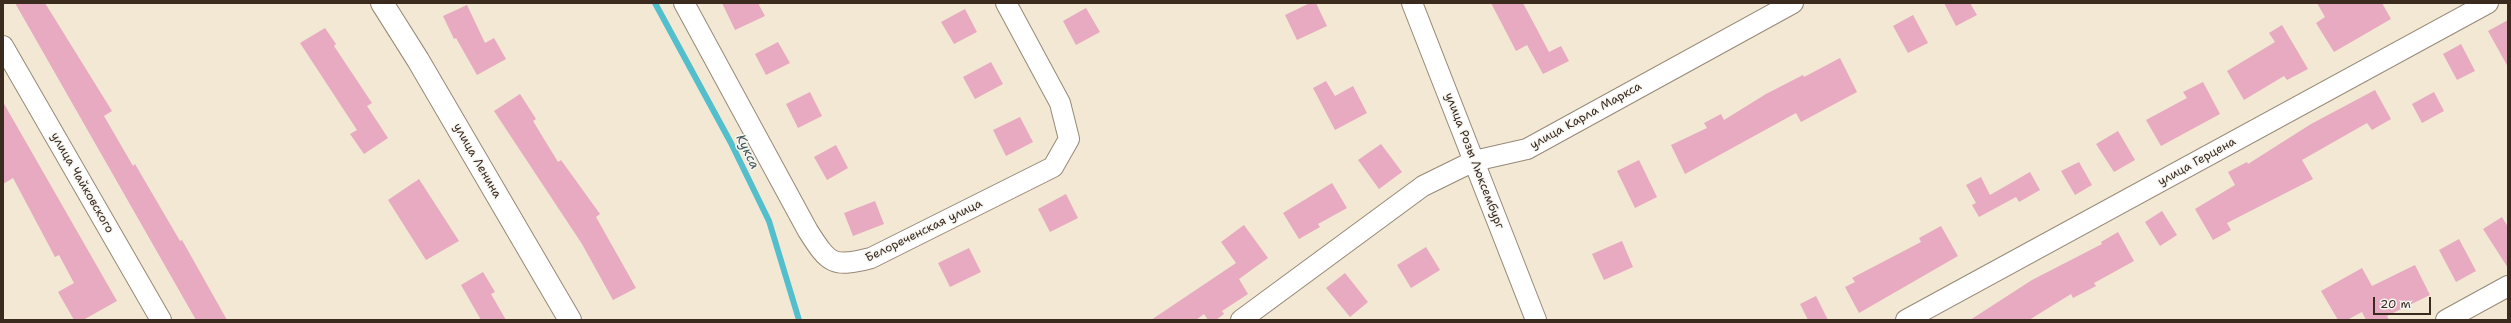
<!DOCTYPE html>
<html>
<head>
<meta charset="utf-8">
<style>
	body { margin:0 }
	#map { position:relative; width:2511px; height:323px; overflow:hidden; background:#f2e8d3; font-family:"Shantell Sans",sans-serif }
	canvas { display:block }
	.frame { position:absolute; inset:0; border:4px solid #3b2a1e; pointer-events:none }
	.scale { position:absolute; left:2373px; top:297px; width:58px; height:18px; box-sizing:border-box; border:2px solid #3b2a1e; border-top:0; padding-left:5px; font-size:12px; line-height:14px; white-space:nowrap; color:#3b2a1e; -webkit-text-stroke:3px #f6f6f2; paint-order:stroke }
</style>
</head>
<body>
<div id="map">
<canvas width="2511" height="323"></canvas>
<div class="frame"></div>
<div class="scale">20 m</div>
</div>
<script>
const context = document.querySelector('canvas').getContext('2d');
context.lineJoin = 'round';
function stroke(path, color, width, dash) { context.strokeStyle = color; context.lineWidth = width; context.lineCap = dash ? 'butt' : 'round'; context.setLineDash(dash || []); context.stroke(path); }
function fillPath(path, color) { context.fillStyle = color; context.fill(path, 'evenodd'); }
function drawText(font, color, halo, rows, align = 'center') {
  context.font = font + ' "Shantell Sans",sans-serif'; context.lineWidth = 3; context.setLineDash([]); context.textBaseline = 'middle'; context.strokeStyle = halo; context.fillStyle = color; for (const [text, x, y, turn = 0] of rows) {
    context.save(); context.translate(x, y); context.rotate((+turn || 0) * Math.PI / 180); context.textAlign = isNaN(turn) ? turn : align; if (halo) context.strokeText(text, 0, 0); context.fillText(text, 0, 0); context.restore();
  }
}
stroke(new Path2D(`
	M655,3L731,143L769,221L799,320`), '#53bfcd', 6);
fillPath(new Path2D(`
	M15,3H45L112,111L104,116L133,166L135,164L180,241L182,240L227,320H196Z
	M722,3H758L765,16L735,30Z
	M1310,3H1316L1327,26L1297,40L1285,15Z
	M1491,3H1523L1549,52L1561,46L1569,61L1543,74L1527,45L1516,51Z
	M1944,3H1970L1977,15L1956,26Z
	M2317,3H2382L2391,19L2334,52L2316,23L2325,17Z
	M467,5L485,43L494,38L506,59L477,75L456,38L454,39L443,16Z
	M1086,8L1100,32L1076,45L1063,21Z
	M965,9L977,32L954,44L941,22Z
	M1913,15L1928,43L1908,53L1893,26Z
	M2508,20V67L2488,31Z
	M2282,25L2308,69L2287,80L2284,76L2244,100L2227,71L2275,42L2269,33Z
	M325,28L336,44L334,46L372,103L367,106L388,138L364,154L350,134L357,130L300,43Z
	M778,42L790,63L766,75L755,54Z
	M2461,44L2475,71L2457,80L2443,54Z
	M1840,58L1857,92L1801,122L1796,113L1685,174L1671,145L1707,128L1704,123L1721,114L1724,120L1766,94L1803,75L1804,77Z
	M991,62L1003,84L975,99L963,77Z
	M1326,81L1335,96L1353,86L1367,113L1335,130L1313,88Z
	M2203,82L2220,114L2161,146L2146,120L2187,98L2183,92Z
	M2375,90L2391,119L2372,130L2367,123L2302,160L2313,179L2227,223L2231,230L2213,240L2195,209L2235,185L2228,172L2247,162L2248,164L2311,124Z
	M810,92L822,116L798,128L786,104Z
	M2434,92L2444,111L2422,123L2412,104Z
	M520,94L536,119L533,121L558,162L561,160L600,214L596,217L636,288L613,300L582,244L494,111Z
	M3,102L117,301L83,320H74L58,292L74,283L59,255L55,257L13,178L3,184Z
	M1020,117L1033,142L1006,156L993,130Z
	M2118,131L2135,160L2114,172L2096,144Z
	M1381,144L1402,172L1379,189L1358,160Z
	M836,145L848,168L827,180L814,157Z
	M1639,160L1657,197L1635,208L1617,171Z
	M2079,162L2092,185L2075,195L2061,171Z
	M2030,172L2040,190L2019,202L2016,197L1979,217L1972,205L1976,203L1966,185L1981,177L1990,195Z
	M419,179L459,241L426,260L388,200Z
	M1332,183L1347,208L1318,224L1320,227L1299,239L1283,213Z
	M1066,194L1078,218L1050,232L1038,209Z
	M875,201L884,224L853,236L844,213Z
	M2162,211L2177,235L2160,246L2145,222Z
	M2502,217L2508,227V268L2483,229Z
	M1244,225L1268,258L1239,279L1248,294L1222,311L1224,314L1216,320H1208L1204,314L1196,320H1151L1236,263L1221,242Z
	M1941,226L1958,256L1859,313L1845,287L1855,282L1852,278L1921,242L1919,238Z
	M2118,232L2134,261L2094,283L2096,286L2073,298L2071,294L2029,320H1970L2032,280L2102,244L2101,242Z
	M2459,239L2476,271L2456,282L2439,250Z
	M1622,241L1633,267L1604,280L1592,254Z
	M1426,247L1440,270L1411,288L1397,265Z
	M969,248L981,272L950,287L938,263Z
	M2415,265L2430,295L2387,316L2389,320H2366L2362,312L2347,320H2338L2321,291L2362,268L2372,286Z
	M483,272L495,292L491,294L506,320H481L461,285Z
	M1345,273L1368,302L1350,317L1326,288Z
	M1816,296L1828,320H1808L1800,304Z`), '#e7aac1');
const minor = new Path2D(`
	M684,3L808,231C829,264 833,268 871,258L1053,167L1069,139L1060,103L1006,3
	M1412,3L1536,320
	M3,46L161,320
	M1241,320L1423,186L1474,161L1527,149L1793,3
	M1906,320L2488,3
	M2446,320L2508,286`);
const tertiary = new Path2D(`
	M382,3L418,60L570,320`);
stroke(minor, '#968978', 22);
stroke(tertiary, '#968978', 24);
stroke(minor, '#fff', 20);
stroke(tertiary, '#fff', 22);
drawText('12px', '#3b2a1e', '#f6f6f2', [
	["улица Карла Маркса",1586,116,-29],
	["улица Ленина",477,161,60],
	["улица Розы Люксембург",1474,161,69],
	["улица Герцена",2197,162,-29],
	["улица Чайковского",82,183,60],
	["Белореченская улица",924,231,-26]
]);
drawText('italic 13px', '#425753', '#f6f6f2', [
	["Кукса",747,152,64]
]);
</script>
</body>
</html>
